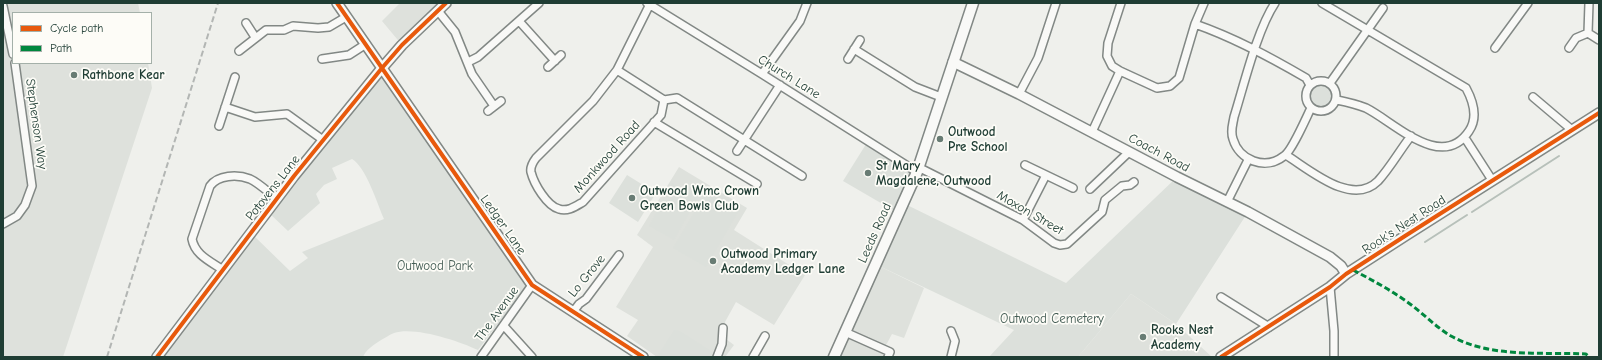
<!DOCTYPE html>
<html>
<head>
<meta charset="utf-8">
<style>
	body { margin:0 }
	#map { position:relative; width:1602px; height:360px; overflow:hidden; background:#eff0ec; font-family:"Comic Neue",sans-serif }
	canvas { display:block }
	.frame { position:absolute; inset:0; border:4px solid #1f3d34; pointer-events:none }
	.legend { position:absolute; left:12px; top:12px; width:140px; height:52px; box-sizing:border-box; background:#fdfcf7; border:1px solid #a4b0a9; margin:0; padding:5px 7px; list-style:none; font-size:12px; color:#1f3d34 }
	.legend li { display:flex; align-items:center; gap:8px; height:20px }
	.legend b { width:20px; border:1px solid #a4b0a9 }
</style>
</head>
<body>
<div id="map">
<canvas width="1602" height="360"></canvas>
<div class="frame"></div>
<ul class="legend">
<li><b style="height:5px;background:#e8590c"></b>Cycle path</li>
<li><b style="height:5px;background:#00873e"></b>Path</li>
</ul>
</div>
<script>
const context = document.querySelector('canvas').getContext('2d');
context.lineJoin = 'round';
function fillPath(path, color) { context.fillStyle = color; context.fill(path, 'evenodd'); }
function stroke(path, color, width, dash) { context.strokeStyle = color; context.lineWidth = width; context.lineCap = dash ? 'butt' : 'round'; context.setLineDash(dash || []); context.stroke(path); }
function drawText(font, color, halo, rows, align = 'center') {
  context.font = font + ' "Comic Neue",sans-serif'; context.lineWidth = 3.5; context.setLineDash([]); context.textBaseline = 'middle'; context.strokeStyle = halo; context.fillStyle = color; for (const [text, x, y, turn = 0] of rows) {
    context.save(); context.translate(x, y); context.rotate((+turn || 0) * Math.PI / 180); context.textAlign = isNaN(turn) ? turn : align; if (halo) context.strokeText(text, 0, 0); context.fillText(text, 0, 0); context.restore();
  }
}
fillPath(new Path2D(`
	M3,3H138L140,13H13V63H148L152,88L63,357H3Z
	M400,3H437L441,7L402,45L382,21Z
	M679,167L747,208L734,230L805,275L774,325L736,302L725,322L726,339L734,345L725,357H657L627,336L638,320L616,307L653,247L637,235Z
	M875,264L924,288L904,338L892,334L884,349L888,357H834Z
	M1131,294L1176,324L1212,357H1078Z`), '#dee1dc');
fillPath(new Path2D(`
	M382,68L528,278L527,286L478,350C459,341 414,326 394,333C389,335 383,339 378,342C372,346 366,350 363,357H157L251,233L290,271L308,258L302,252L384,219C377,203 366,167 352,159L332,168L337,179L324,185L316,194L320,203L288,231L268,212Z
	M1306 96a15 15 0 1 1 30 0a15 15 0 1 1-30 0Z
	M868,141L917,172L903,203L1066,283L1177,177L1248,212L1176,324L1131,294L1078,357H989L1014,330L875,264L898,213L843,181Z
	M627,175L656,193L638,222L609,203Z
	M672,183L698,197L674,240L649,226Z
	M709,188L741,207L706,267L673,248Z
	M674,330L680,331L711,351L717,357H657Z`), '#dce0db');
stroke(new Path2D(`
	M1472,212L1559,156
	M1425,242L1467,215`), '#b7c0ba', 2);
const street = new Path2D(`
	M647,3L762,74L917,172
	M1121,3L1108,43L1107,56L1112,66L1120,71L1157,88L1170,86L1179,78L1195,24L1204,3
	M1275,3C1257,30 1244,85 1234,117C1233,124 1230,131 1233,139C1239,160 1265,171 1284,156C1292,151 1306,118 1311,108
	M1322,3L1466,88C1473,101 1478,118 1469,131C1442,172 1394,122 1366,108C1356,104 1347,102 1337,100
	M650,4L617,70L593,101L536,158C533,162 530,167 531,172C534,184 547,206 559,209C568,212 576,206 583,202L661,115L664,100
	M3,6L13,54
	M438,11L455,32L472,74L494,106
	M519,21L555,61
	M246,23L255,37
	M1195,24C1235,38 1270,57 1306,78L1310,85
	M1588,33L1599,40
	M1495,48L1528,3
	M1569,48L1576,38L1588,33L1589,3
	M854,49L915,87L941,97
	M239,51L266,30H284L293,26L318,28L329,27L346,17
	M322,59L349,55L366,44
	M848,59L860,40
	M468,62L478,57L539,3
	M548,67L561,55
	M617,70L664,100
	M762,74L800,21L807,3
	M1306 96a15 15 0 1 1 30 0a15 15 0 1 1-30 0Z
	M1330,83L1383,8
	M1019,94L1038,58L1056,3
	M1533,97L1572,130
	M664,100L677,98L802,176
	M225,107L255,117L287,114L323,140
	M488,111L501,101
	M654,122L757,184
	M219,126L235,77
	M1092,132L1120,71
	M1465,138L1492,180
	M737,151L780,85
	M1286,155C1310,170 1352,207 1378,181C1390,168 1400,150 1411,136
	M1025,165L1073,188
	M918,167L1023,220L1054,243L1060,245L1067,244L1102,212L1105,200L1122,186L1130,185L1134,182
	M1090,189L1129,152
	M1227,202L1248,160
	M1023,220L1046,175
	M3,224L17,216L25,205L32,186L15,63
	M223,270C210,261 195,255 192,239L210,186C218,175 237,174 250,179C259,183 269,193 277,199
	M1330,287L1334,331V357
	M1221,297L1269,327
	M573,312L579,304L586,299L619,255
	M504,326L532,357
	M845,332L890,352L888,357
	M481,357L532,285
	M717,357L722,344L723,328
	M753,357L765,336
	M951,357L955,341L951,331`);
const secondary = new Path2D(`
	M337,3L532,285L643,357
	M953,62L1019,94L1177,177L1248,212L1330,257L1341,266L1346,274
	M157,357L294,176L382,68L402,45L446,3
	M1221,357L1330,287L1346,274L1405,236L1599,113`);
const primary = new Path2D(`
	M834,357L917,172L973,3`);
stroke(street, '#828885', 10);
stroke(secondary, '#828885', 12);
stroke(primary, '#828885', 13);
stroke(street, '#f9f9f7', 7);
stroke(secondary, '#f9f9f7', 9);
stroke(primary, '#f9f9f7', 10);
stroke(new Path2D(`
	M107,357L218,3`), '#b3b6b4', 2, [6, 3]);
stroke(new Path2D(`
	M1353,270C1370,279 1387,288 1403,299C1420,310 1434,326 1451,336C1490,358 1542,352 1586,354L1589,357`), '#00873e', 3, [6, 3]);
stroke(new Path2D(`
	M337,3L532,285L643,357
	M157,357L294,176L382,68L402,45L446,3
	M1221,357L1330,287L1346,274L1405,236L1599,113`), '#e8590c', 4);
for (const [x, y, r, color] of [
	[74,75,4,"#687c74"],
	[940,139,4,"#687c74"],
	[868,173,4,"#687c74"],
	[632,198,4,"#687c74"],
	[713,261,4,"#687c74"],
	[1143,337,4,"#687c74"]
]) { const dot = new Path2D(); dot.arc(x, y, r, 0, 2 * Math.PI); context.fillStyle = color; context.fill(dot); stroke(dot, '#fdfcf7', 1.5); }
drawText('bold 13px', '#1f3d34', '#fdfcf7', [
	["Rathbone Kear",82,75],
	["Outwood",948,132],
	["Pre School",948,147],
	["St Mary",876,166],
	["Magdalene, Outwood",876,181],
	["Outwood Wmc Crown",640,191],
	["Green Bowls Club",640,206],
	["Outwood Primary",721,254],
	["Academy Ledger Lane",721,269],
	["Rooks Nest",1151,330],
	["Academy",1151,345]
], 'left');
drawText('13px', '#1f3d34', '#fdfcf7', [
	["Church Lane",789,77,32],
	["Stephenson Way",36,124,82],
	["Coach Road",1159,153,28],
	["Monkwood Road",607,157,-48],
	["Potovens Lane",273,188,-52],
	["Moxon Street",1030,213,30],
	["Ledger Lane",503,225,55],
	["Rook's Nest Road",1404,225,-33],
	["Leeds Road",875,233,-66],
	["Lo Grove",587,276,-51],
	["The Avenue",497,314,-54]
]);
drawText('13px', '#425b53', '#fdfcf7', [
	["Outwood Park",435,266],
	["Outwood Cemetery",1052,319]
]);
</script>
</body>
</html>
